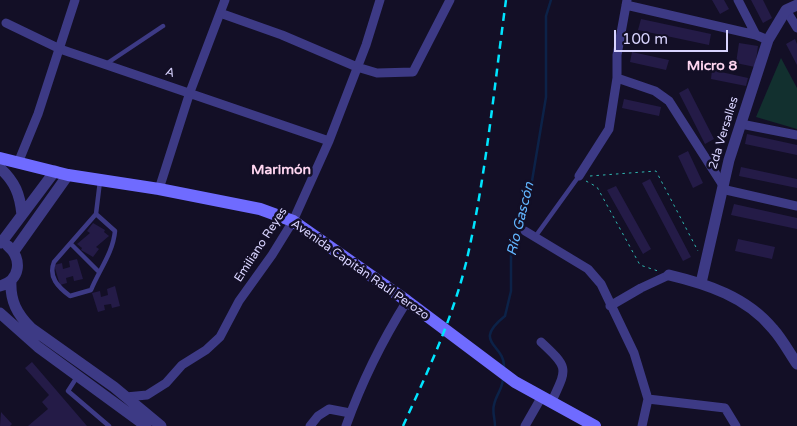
<!DOCTYPE html>
<html>
<head>
<meta charset="utf-8">
<style>
	body { margin:0 }
	#map { position:relative; width:797px; height:426px; overflow:hidden; background:#130f26; font-family:"Varela Round",sans-serif }
	canvas { display:block }
	.scale { position:absolute; left:614px; top:30px; width:114px; height:22px; box-sizing:border-box; border:2px solid #d9d4ff; border-top:0; padding-left:6px; font-size:15px; line-height:18px; white-space:nowrap; color:#d9d4ff; -webkit-text-stroke:4px #130f26; paint-order:stroke }
</style>
</head>
<body>
<div id="map">
<canvas width="797" height="426"></canvas>
<div class="scale">100 m</div>
</div>
<script>
const c = document.querySelector('canvas').getContext('2d');
c.lineJoin = 'round';
function paint(path, color) { c.fillStyle = color; c.fill(path, 'evenodd'); }
function stroke(path, color, width, dash) { c.strokeStyle = color; c.lineWidth = width; c.lineCap = dash ? 'butt' : 'round'; c.setLineDash(dash || []); c.stroke(path); }
function drawText(font, color, halo, rows, align = 'center') {
  c.font = font + ' "Varela Round",sans-serif'; c.lineWidth = 5; c.setLineDash([]); c.textBaseline = 'middle'; c.strokeStyle = halo; c.fillStyle = color; for (const [text, x, y, turn = 0] of rows) {
    c.save(); c.translate(x, y); c.rotate((+turn || 0) * Math.PI / 180); c.textAlign = isNaN(turn) ? turn : align; if (halo) c.strokeText(text, 0, 0); c.fillText(text, 0, 0); c.restore();
  }
}
paint(new Path2D(`
	M781,58L797,88V129L756,117Z`), '#12302f');
stroke(new Path2D(`
	M504,367C505,344 471,343 505,316L511,291V253L530,193L546,97V16L551,0
	M495,426C495,419 492,411 494,405C496,394 503,389 503,378`), '#0c2248', 2.5);
paint(new Path2D(`
	M712,0H724L729,9L720,14Z
	M751,0H763L772,18L763,23Z
	M641,19L711,34L709,45L638,30Z
	M795,39L797,44V65L786,44Z
	M739,43L758,46L755,67L736,63Z
	M632,52L669,60L666,70L630,62Z
	M712,70L748,78L746,86L711,79Z
	M688,88L714,139L705,144L679,93Z
	M624,99L661,107L659,116L622,108Z
	M747,134L797,145V155L745,144Z
	M688,151L703,183L693,188L678,156Z
	M741,167L797,179V188L739,176Z
	M650,179L691,257L683,261L642,183Z
	M616,186L651,249L643,254L607,190Z
	M734,204L797,218V229L731,215Z
	M93,223L105,230L104,232L109,236L96,247L99,249L93,257L81,250L82,248L77,244L90,233L87,231Z
	M738,239L775,247L772,259L735,251Z
	M77,259L83,279L74,281L73,276L66,278L67,283L60,285L54,265L62,263L63,269L70,267L69,261Z
	M115,286L120,306L112,308L111,304L104,305L105,310L98,312L92,293L100,291L101,297L108,295L107,289Z
	M32,362L87,426H28L48,409L42,402L49,395L25,368Z
	M1,412L12,424L10,426H0Z`), '#241b47');
stroke(new Path2D(`
	M590,176L656,171L698,251
	M586,181L597,187L640,265L658,271`), '#2fb8b0', 1, [2.5, 4]);
stroke(new Path2D(`
	M106,64L163,26
	M96,214L115,231C113,253 99,270 91,290L70,296C58,287 48,277 54,262L96,214L100,181
	M535,237L579,176
	M71,244L98,271
	M77,377L68,391L109,426`), '#3d3a85', 4.5);
stroke(new Path2D(`
	M627,0L617,55V78L655,91L669,101L726,190L797,206
	M738,0L756,35
	M626,5L756,35L768,40
	M786,10L797,28
	M220,13L282,35L357,67L377,73L413,72L450,0
	M6,23L60,49L329,141
	M741,124L797,135
	M18,163L38,114L75,0
	M579,176L609,129L617,78
	M159,189L190,92L225,0
	M525,231L588,269L601,284L634,353L648,399L642,426
	M610,306L641,288L669,275
	M541,342C570,369 567,368 551,403
	M126,397L147,395L166,383L182,365L206,350L220,337L239,301L272,255L293,221L329,141L366,45L380,0
	M648,399L725,408L736,426
	M310,426L318,416L329,409L350,413
	M346,426C362,381 382,341 407,301
	M525,426L541,398`), '#3d3a85', 9);
stroke(new Path2D(`
	M0,168C15,182 20,194 22,215
	M1,243L55,171
	M14,251L68,175
	M669,275C707,284 747,297 773,329C782,339 789,352 797,364
	M11,281C10,301 17,314 31,328L114,387L161,426
	M701,283L729,160L768,40L786,10L797,5
	M0,286C20,281 23,259 8,246
	M0,313L38,347L146,426`), '#3d3a85', 11);
stroke(new Path2D(`
	M0,158L68,175L159,189L260,209L293,221L407,301L515,382L595,426`), '#6f6bff', 12);
stroke(new Path2D(`
	M403,426C427,373 452,320 466,263C486,177 494,88 506,0`), '#00e5ff', 2.5, [8, 6]);
drawText('12px', '#d9d4ff', '#130f26', [
	["A",170,73,18],
	["2da Versalles",724,133,-73],
	["Emiliano Reyes",261,245,-57],
	["Avenida Capitán Raúl Perozo",360,270,35]
]);
drawText('bold 14px', '#ffd6f0', '#130f26', [
	["Micro 8",712,66],
	["Marimón",281,170]
]);
drawText('italic 14px', '#62b6ff', '#130f26', [
	["Río Gascón",521,219,-76]
]);
</script>
</body>
</html>
